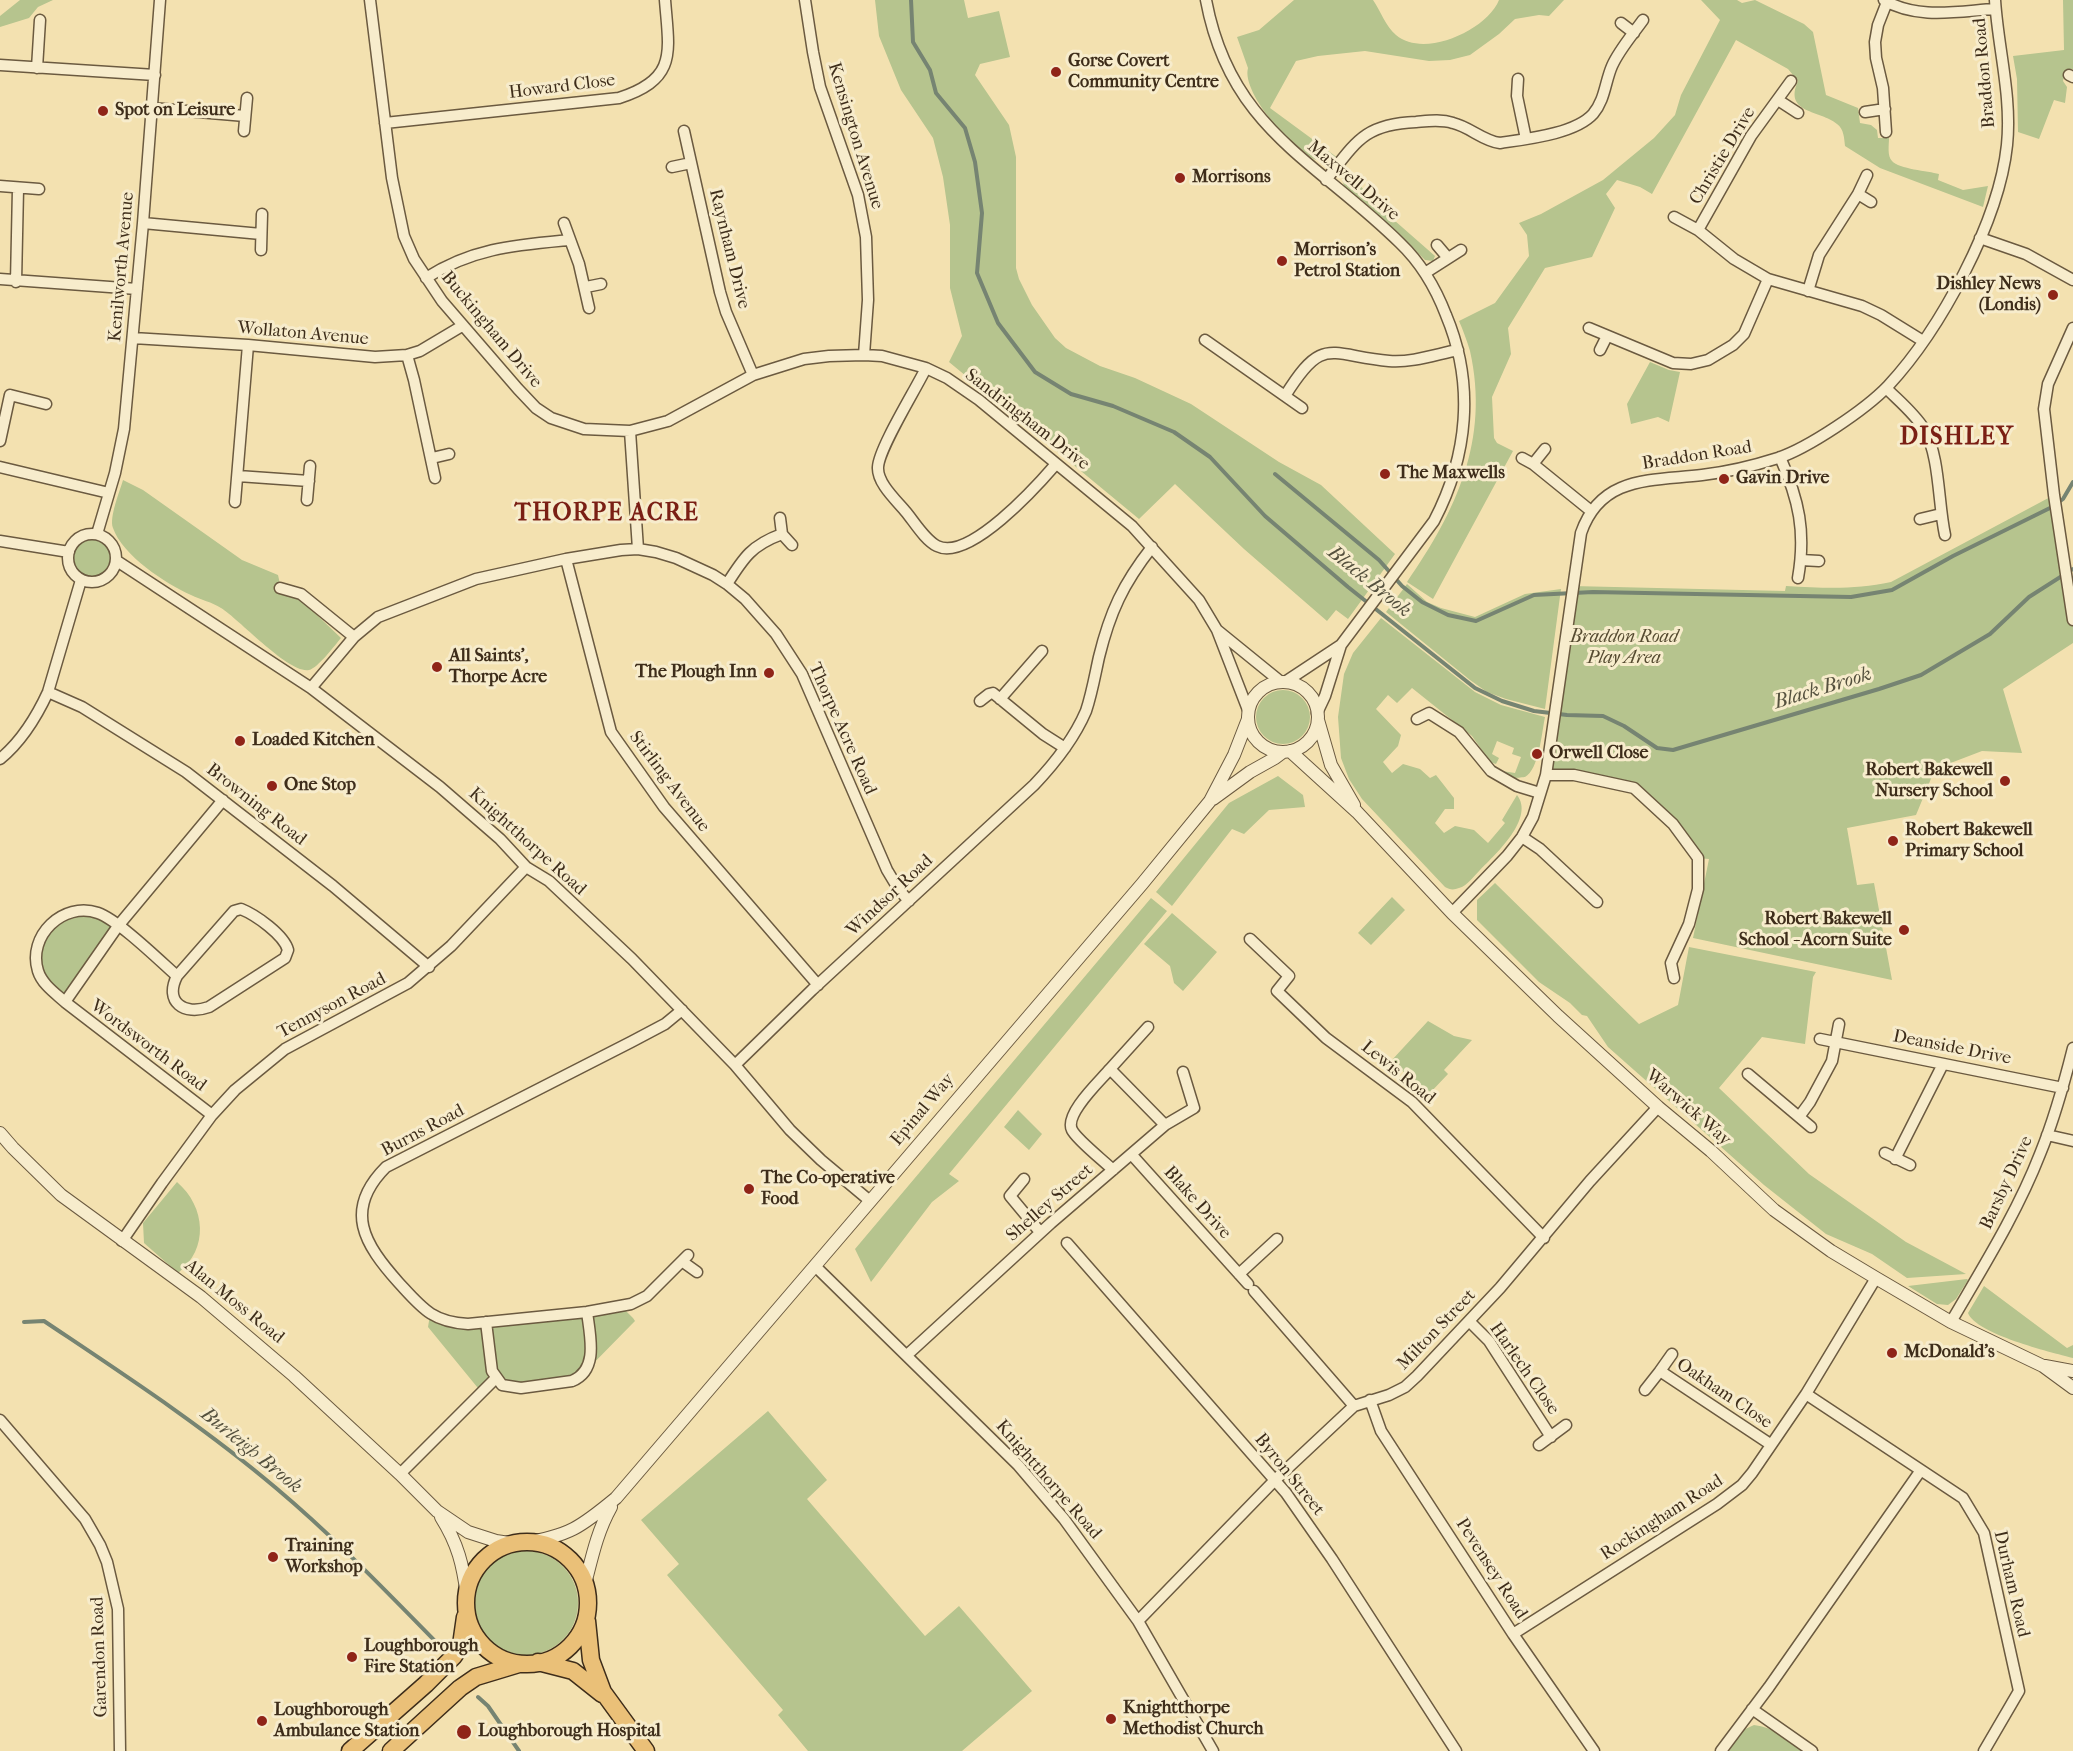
<!DOCTYPE html>
<html>
<head>
<meta charset="utf-8">
<style>
	body { margin:0 }
	canvas { display:block; background:#f3e1b0 }
</style>
</head>
<body>
<canvas width="2073" height="1751"></canvas>
<script>
const c = document.querySelector('canvas').getContext('2d');
c.lineJoin = 'round';
function paint(path, color) { c.fillStyle = color; c.fill(path, 'evenodd'); }
function stroke(path, color, width, dash) { c.strokeStyle = color; c.lineWidth = width; c.lineCap = dash ? 'butt' : 'round'; c.setLineDash(dash || []); c.stroke(path); }
function drawText(font, color, halo, rows, align = 'center') {
  c.font = font + ' "IM FELL French Canon",serif'; c.lineWidth = 6; c.setLineDash([]); c.textBaseline = 'middle'; c.strokeStyle = halo; c.fillStyle = color; for (const [text, x, y, turn = 0] of rows) {
    c.save(); c.translate(x, y); c.rotate((+turn || 0) * Math.PI / 180); c.textAlign = isNaN(turn) ? turn : align; if (halo) c.strokeText(text, 0, 0); c.fillText(text, 0, 0); c.restore();
  }
}
paint(new Path2D(`
	M20,0H53L38,7L29,18L0,27V16Z
	M875,0H964L968,18L999,11L1010,57L980,64L975,75L1009,125L1016,157V268L1019,279L1032,305L1055,338L1066,348L1100,366L1135,378L1191,404L1279,462L1321,485L1395,554L1348,619L1336,610L1327,621L1244,549L1175,484L1139,519L949,362L962,336L950,288V225L943,177L933,138L901,90L879,36Z
	M1294,0H1373C1380,10 1386,27 1396,35C1424,59 1487,30 1499,0H1564L1549,16L1539,15L1515,19L1499,34L1470,55L1450,60L1429,61L1365,51L1318,56L1296,61L1270,108L1338,158C1332,160 1327,163 1320,161C1296,156 1241,93 1248,68L1237,37L1259,30Z
	M1701,0H1737L1742,3L1755,0L1804,24L1813,32L1826,95L1858,108L1860,123L1871,125L1877,130L1878,138H1889C1889,145 1887,156 1892,161C1899,169 1928,171 1939,174L1938,180L1963,190L1988,186L1983,207L1880,168L1845,146C1844,138 1844,129 1837,124C1821,110 1783,114 1798,81L1788,69L1736,40L1652,194L1640,187L1617,180L1606,194L1615,208L1592,257L1545,268L1508,328L1511,354L1492,397L1494,438L1497,443L1513,451L1433,599L1407,582C1456,511 1490,440 1470,351C1467,341 1463,330 1459,321L1495,303L1529,256L1527,235L1519,223L1541,214L1603,180L1654,138L1675,115L1681,95L1720,20Z
	M2063,0H2073V69H2066L2063,81L2067,87L2065,103L2054,100L2039,139L2018,132L2017,79L2013,56L2064,50Z
	M1344,167L1378,206L1435,256L1433,261L1425,260L1383,219L1344,186L1342,179Z
	M1650,362L1669,370L1680,372L1669,422L1658,417L1631,424L1627,404Z
	M123,480L143,490L242,560L278,575L282,593L296,595L341,638C335,645 318,668 309,670C289,674 239,619 221,608C212,602 201,600 191,595C166,584 122,555 113,528C109,517 120,491 123,480Z
	M2054,495L2073,620V643L2003,689L2022,753L1982,751L1935,769L1916,815L1847,828L1857,885L1874,883L1892,980L1693,938L1709,859L1698,858L1634,788L1546,775L1572,586L1785,591L1786,586C1824,588 1854,590 1891,582Z
	M68 558a24 24 0 1 1 48 0a24 24 0 1 1-48 0Z
	M1407,584L1427,602L1441,608L1475,617L1525,594L1561,589L1545,709L1506,699L1487,692L1470,680L1386,612Z
	M1381,618L1475,692L1501,705L1545,717C1542,731 1539,770 1525,777C1524,777 1517,778 1515,778L1513,780L1502,771L1515,773L1521,757L1512,754L1514,748L1497,741L1492,754L1499,758L1496,764L1490,762L1472,736L1412,688L1397,703L1388,695L1376,709L1401,735L1398,746L1383,762L1392,773L1403,764L1420,769L1430,778L1436,775L1454,798V809H1445L1435,823L1444,833L1455,826L1474,830L1488,843L1505,823L1502,820L1517,795C1535,818 1496,854 1480,870C1474,876 1467,886 1459,888C1454,890 1450,890 1445,887L1362,799L1349,779L1341,758L1338,717L1344,674L1353,653Z
	M1256 717a27 27 0 1 1 54 0a27 27 0 1 1-54 0Z
	M1278,776L1303,795L1305,807L1269,810L1244,834L1232,829L1172,906L1156,892L1229,803Z
	M1495,883L1639,1024L1678,1005L1689,947L1816,972L1813,977L1805,1044L1762,1037L1719,1088L1809,1174L1906,1242L1966,1274L1907,1278L1872,1254L1826,1234L1764,1185L1608,1047L1587,1016L1582,1015L1570,1003L1539,982L1477,920V900Z
	M1392,897L1405,910L1371,945L1358,933Z
	M1151,898L1167,911L949,1174L959,1181L932,1202L871,1282L855,1249Z
	M84,910L118,926L65,1002L38,971C44,926 39,925 84,910Z
	M1172,913L1217,952L1183,991L1174,983L1170,966L1144,944Z
	M1428,1021L1454,1036L1472,1040L1444,1070L1448,1074L1429,1094L1391,1061Z
	M1018,1110L1042,1134L1029,1150L1004,1127Z
	M177,1182C206,1207 209,1249 178,1273L144,1243L143,1223Z
	M1967,1279L1968,1280L1956,1299L1948,1305L1937,1304L1908,1286Z
	M1984,1286L2067,1348L2073,1345V1358C2050,1352 1976,1334 1968,1313Z
	M622,1307L633,1318L635,1321L579,1378L521,1388L496,1379L482,1393L428,1327L430,1315L450,1323Z
	M768,1411L827,1480L807,1499L925,1636L959,1606L1032,1691L962,1751H808L778,1715L783,1710L667,1575L679,1564L641,1520Z
	M474 1603a52 52 0 1 1 104 0a52 52 0 1 1-104 0Z
	M1754,1725C1773,1727 1788,1740 1804,1751H1729L1741,1731Z`), '#b6c48e');
stroke(new Path2D(`
	M911,0L913,42L930,70L936,93L965,128L975,162L982,213L977,273L998,323L1035,372L1071,394L1113,406L1174,432L1210,457L1265,516L1348,587L1475,688L1502,701L1534,711L1567,715L1603,716L1624,726L1657,748L1673,750L1879,689L1921,675L1990,634L2029,597L2073,569
	M1275,474L1379,560L1402,586L1422,602L1448,615L1476,621L1534,595L1593,592L1851,597L1892,590L1953,556L2052,507L2063,499L2073,482
	M24,1322L44,1321C123,1374 203,1426 276,1488C333,1536 384,1589 436,1642
	M478,1697L488,1706L519,1751`), '#768472', 4);
const minor = new Path2D(`
	M370,0L392,178L404,236L414,259L442,301L518,389L536,408L551,418L584,429L630,431L668,421L753,375L804,359L829,356L864,355L882,356L926,368L947,378L979,400L1132,526L1199,600L1217,630L1248,710
	M805,0L813,52L820,87L858,195L866,237L868,300L864,355
	M1206,0C1230,129 1316,160 1400,243C1421,263 1436,289 1446,315C1475,384 1468,456 1434,521L1341,645L1285,682
	M1884,0C1917,20 1959,11 1995,9
	M1621,23L1634,33
	M0,65L155,75
	M37,68L40,20
	M2069,75L2073,77
	M1518,79L1517,96L1526,139
	M1778,100L1798,113
	M152,108L245,116
	M1865,112L1885,109
	M385,123L619,98C678,79 669,52 665,0
	M244,131L247,98
	M684,131L720,292L726,312L753,375
	M1886,132L1883,88L1876,58L1875,42L1878,25L1887,2
	M672,167L691,163
	M1326,180C1356,142 1364,124 1416,122C1428,121 1441,119 1453,123C1470,127 1483,141 1500,143C1526,139 1575,134 1593,114C1605,100 1605,82 1612,66C1619,50 1633,34 1643,20
	M0,186L39,189
	M1858,194L1871,202
	M1674,217L1698,230L1734,259L1768,279L1862,306L1881,315L1923,341
	M143,223L261,234
	M564,223L579,264L589,308
	M1698,230L1751,136L1791,81
	M1980,238L2026,254L2073,280
	M1437,245L1448,258
	M261,250L262,214
	M1425,273L1461,250
	M426,278C472,248 516,245 569,240
	M0,279L137,289
	M16,282L18,189
	M586,287L601,284
	M1808,291L1819,255L1858,194L1867,175
	M1589,328L1673,363L1691,364L1708,360L1733,345L1744,334L1768,279
	M2073,328L2048,384L2044,409L2054,495L2073,620
	M133,338L248,345L375,357L407,355L420,351L462,326
	M1205,340L1302,408
	M1600,350L1607,336
	M407,355L414,380L435,478
	M926,368C916,389 879,448 878,467C877,483 896,500 906,512C915,523 925,540 937,546C969,562 1037,486 1056,464
	M1886,388C1899,401 1915,414 1924,429C1940,456 1938,503 1945,535
	M1285,396C1323,335 1328,355 1389,361C1412,363 1437,354 1458,350
	M630,431L638,549
	M0,441L10,395L46,404
	M1780,457C1799,500 1806,532 1798,578
	M432,458L449,454
	M1522,458L1533,464L1591,511
	M1533,464L1545,449
	M0,467L109,493
	M238,476L309,481
	M307,500L310,466
	M235,502L248,345
	M780,518L782,534L792,545
	M1920,519L1941,514
	M68 558a24 24 0 1 1 48 0a24 24 0 1 1-48 0Z
	M97,534L115,473L124,429L143,223L160,0
	M0,541L69,552
	M566,559L611,732L664,807L818,985
	M1801,560L1819,561
	M117,561L311,688L440,787L500,839L526,867L549,881L632,959L735,1065L790,1130L821,1160L870,1201
	M727,584C744,557 752,545 782,534
	M280,588L301,594L354,637
	M1217,630L1281,682
	M311,688L354,637L378,617L476,579L566,559L621,550L638,549L656,552L676,558L713,575L727,584L745,599L776,634L802,674L887,870L899,890L909,901
	M48,692L82,707L186,772L333,886L429,967
	M1000,699L1042,651
	M980,701L989,694L993,693L1043,734L1065,748
	M1317,713L1325,696L1341,645
	M1417,719L1429,713L1459,732L1491,771L1517,786L1540,793
	M0,759C22,741 36,718 48,692L81,580
	M1546,775H1574L1634,788L1673,824L1698,858V889L1689,924L1671,963L1674,978
	M1522,837L1540,849L1597,902
	M241,909C256,915 284,935 288,950L285,958L209,1007C184,1016 164,1002 177,976L234,911Z
	M1452,913L1507,856L1522,837L1533,817L1546,775L1581,533C1601,475 1652,481 1702,475C1728,472 1753,466 1778,458C1808,448 1865,410 1888,386C1940,330 1999,222 2007,145C2012,96 1998,48 1995,0
	M1250,939L1289,976L1277,991L1326,1038L1412,1102L1544,1238
	M65,1002C55,993 42,984 38,971C27,936 63,901 98,913C118,920 159,960 177,976
	M682,1010L665,1024L631,1042L386,1167C343,1210 364,1244 399,1283C422,1308 432,1322 468,1324L587,1312L631,1304L647,1296L688,1255
	M1820,1039L2063,1088
	M735,1065L812,990L1034,785C1055,763 1074,739 1086,711C1092,693 1095,675 1099,657C1110,612 1123,584 1152,547
	M1110,1069L1148,1027
	M1748,1074L1811,1127
	M212,1115L65,1002L118,926L223,800
	M1799,1117L1810,1102L1832,1061L1839,1024
	M2047,1135L2073,1141
	M1885,1153L1910,1165
	M1132,1155L1248,1284
	M1895,1159L1943,1064
	M1113,1170C1104,1161 1077,1140 1072,1130C1064,1114 1100,1081 1110,1069L1165,1125
	M1024,1179L1010,1196L1040,1232
	M122,1241L162,1183L212,1115L235,1090L285,1049L408,983L451,946L526,867
	M1067,1243L1286,1493L1332,1559L1456,1751
	M683,1262L697,1272
	M815,1266L1018,1465L1064,1519L1138,1621L1213,1751
	M1239,1274L1277,1239
	M1254,1291L1354,1406
	M1469,1321L1489,1341L1551,1437
	M486,1322L492,1371L502,1385L521,1388L572,1381C599,1370 590,1336 587,1312
	M1951,1322C1983,1267 2017,1213 2040,1154C2054,1120 2064,1084 2073,1048
	M1672,1354L1660,1371L1770,1444
	M907,1355L1051,1223L1165,1125L1194,1108L1183,1072
	M1645,1390L1660,1371
	M1806,1394L1963,1498L1984,1533L2019,1691L1984,1751
	M1370,1400L1381,1431L1513,1634L1594,1751
	M0,1420L85,1519L100,1545L107,1562L118,1609L120,1751
	M1539,1445L1566,1425
	M400,1474L496,1378
	M1138,1621L1275,1480L1354,1406L1389,1395L1405,1387L1417,1376L1500,1288L1590,1181L1658,1107
	M1513,1634L1717,1504L1742,1485L1752,1473L1806,1394L1876,1278
	M1752,1709L1812,1751
	M1721,1751L1769,1687L1921,1470`);
const tertiary = new Path2D(`
	M1248 717a35 35 0 1 1 70 0a35 35 0 1 1-70 0Z
	M1318,720L1331,765L1354,805
	M1290,751L1357,812L1452,913L1558,1016L1658,1107L1711,1151L1774,1210L1831,1251L1876,1278L1951,1322L2043,1366L2073,1388
	M1213,799L1250,772L1275,758L1283,752
	M0,1133L13,1148L61,1195L201,1297L294,1376L400,1474L437,1511L468,1532L496,1541L516,1544
	M2045,1366L2073,1371
	M441,1517C458,1544 463,1565 467,1596
	M523,1543C569,1536 581,1527 616,1498L1142,884L1210,801L1234,755L1248,719
	M585,1584C592,1557 597,1532 611,1507`);
const primary = new Path2D(`
	M466 1603a61 61 0 1 1 122 0a61 61 0 1 1-122 0Z
	M587,1621L591,1660L603,1692L646,1751
	M538,1662L573,1671L602,1694
	M350,1751L426,1684L454,1656L461,1645L465,1617
	M391,1751L460,1688L476,1677L519,1664`);
stroke(minor, '#6b5a40', 13);
stroke(tertiary, '#6b5a40', 14);
stroke(primary, '#3e2d1a', 19);
stroke(minor, '#f7eccc', 10);
stroke(tertiary, '#f7eccc', 12);
stroke(primary, '#eac078', 16);
for (const [x, y, r, color] of [
	[1056,72,6,"#8f2418"],
	[103,111,6,"#8f2418"],
	[1180,178,6,"#8f2418"],
	[1282,261,6,"#8f2418"],
	[2053,295,6,"#8f2418"],
	[1385,474,6,"#8f2418"],
	[1724,479,6,"#8f2418"],
	[437,667,6,"#8f2418"],
	[769,673,6,"#8f2418"],
	[240,741,6,"#8f2418"],
	[1537,754,6,"#8f2418"],
	[2005,781,6,"#8f2418"],
	[272,786,6,"#8f2418"],
	[1893,841,6,"#8f2418"],
	[1904,930,6,"#8f2418"],
	[749,1189,6,"#8f2418"],
	[1892,1353,6,"#8f2418"],
	[273,1557,6,"#8f2418"],
	[352,1657,6,"#8f2418"],
	[1111,1719,6,"#8f2418"],
	[262,1721,6,"#8f2418"],
	[464,1732,8,"#8f2418"]
]) { const dot = new Path2D(); dot.arc(x, y, r, 0, 2 * Math.PI); c.fillStyle = color; c.fill(dot); stroke(dot, '#f7eccc', 2); }
drawText('bold 18px', '#3e2d1a', '#f7eccc', [
	["Gorse Covert",1068,62],
	["Community Centre",1068,83],
	["Spot on Leisure",115,111],
	["Morrisons",1192,178],
	["Morrison's",1294,251],
	["Petrol Station",1294,272],
	["Dishley News",2041,285,"right"],
	["(Londis)",2041,306,"right"],
	["The Maxwells",1397,474],
	["Gavin Drive",1736,479],
	["All Saints',",449,657],
	["Thorpe Acre",449,678],
	["The Plough Inn",757,673,"right"],
	["Loaded Kitchen",252,741],
	["Orwell Close",1549,754],
	["Robert Bakewell",1993,771,"right"],
	["Nursery School",1993,792,"right"],
	["One Stop",284,786],
	["Robert Bakewell",1905,831],
	["Primary School",1905,852],
	["Robert Bakewell",1892,920,"right"],
	["School - Acorn Suite",1892,941,"right"],
	["The Co-operative",761,1179],
	["Food",761,1200],
	["McDonald's",1904,1353],
	["Training",285,1547],
	["Workshop",285,1568],
	["Loughborough",364,1647],
	["Fire Station",364,1668],
	["Knightthorpe",1123,1709],
	["Methodist Church",1123,1730],
	["Loughborough",274,1711],
	["Ambulance Station",274,1732],
	["Loughborough Hospital",478,1732]
], 'left');
drawText('18px', '#3e2d1a', '#f7eccc', [
	["Braddon Road",1985,73,-95],
	["Howard Close",562,87,-7],
	["Kensington Avenue",855,136,73],
	["Christie Drive",1723,156,-59],
	["Maxwell Drive",1353,181,40],
	["Raynham Drive",729,249,76],
	["Kenilworth Avenue",122,267,-85],
	["Buckingham Drive",491,330,50],
	["Wollaton Avenue",303,334,5],
	["Sandringham Drive",1027,420,38],
	["Braddon Road",1697,456,-9],
	["Thorpe Acre Road",842,729,66],
	["Stirling Avenue",669,782,53],
	["Browning Road",256,805,38],
	["Knightthorpe Road",527,842,42],
	["Windsor Road",890,896,-43],
	["Tennyson Road",332,1006,-28],
	["Wordsworth Road",148,1046,37],
	["Deanside Drive",1952,1048,11],
	["Lewis Road",1398,1073,39],
	["Warwick Way",1688,1108,41],
	["Epinal Way",923,1110,-50],
	["Burns Road",423,1131,-28],
	["Barsby Drive",2007,1183,-65],
	["Shelley Street",1050,1203,-41],
	["Blake Drive",1197,1203,48],
	["Alan Moss Road",234,1302,39],
	["Milton Street",1437,1330,-46],
	["Harlech Close",1524,1369,55],
	["Oakham Close",1724,1394,34],
	["Byron Street",1289,1475,51],
	["Knightthorpe Road",1048,1480,49],
	["Rockingham Road",1662,1518,-33],
	["Pevensey Road",1491,1569,57],
	["Durham Road",2011,1584,77],
	["Garendon Road",100,1657,-92]
]);
drawText('italic 18px', '#564b31', '#f7eccc', [
	["Braddon Road",1624,638],
	["Play Area",1624,659]
]);
drawText('italic 20px', '#55513e', '#f7eccc', [
	["Black Brook",1369,582,39],
	["Black Brook",1823,689,-17],
	["Burleigh Brook",251,1451,39]
]);
c.letterSpacing = '1.5px';
drawText('bold 24px', '#7a1f14', '#f7eccc', [
	["DISHLEY",1957,438],
	["THORPE ACRE",607,514]
]);
c.letterSpacing = '0px';
</script>
</body>
</html>
